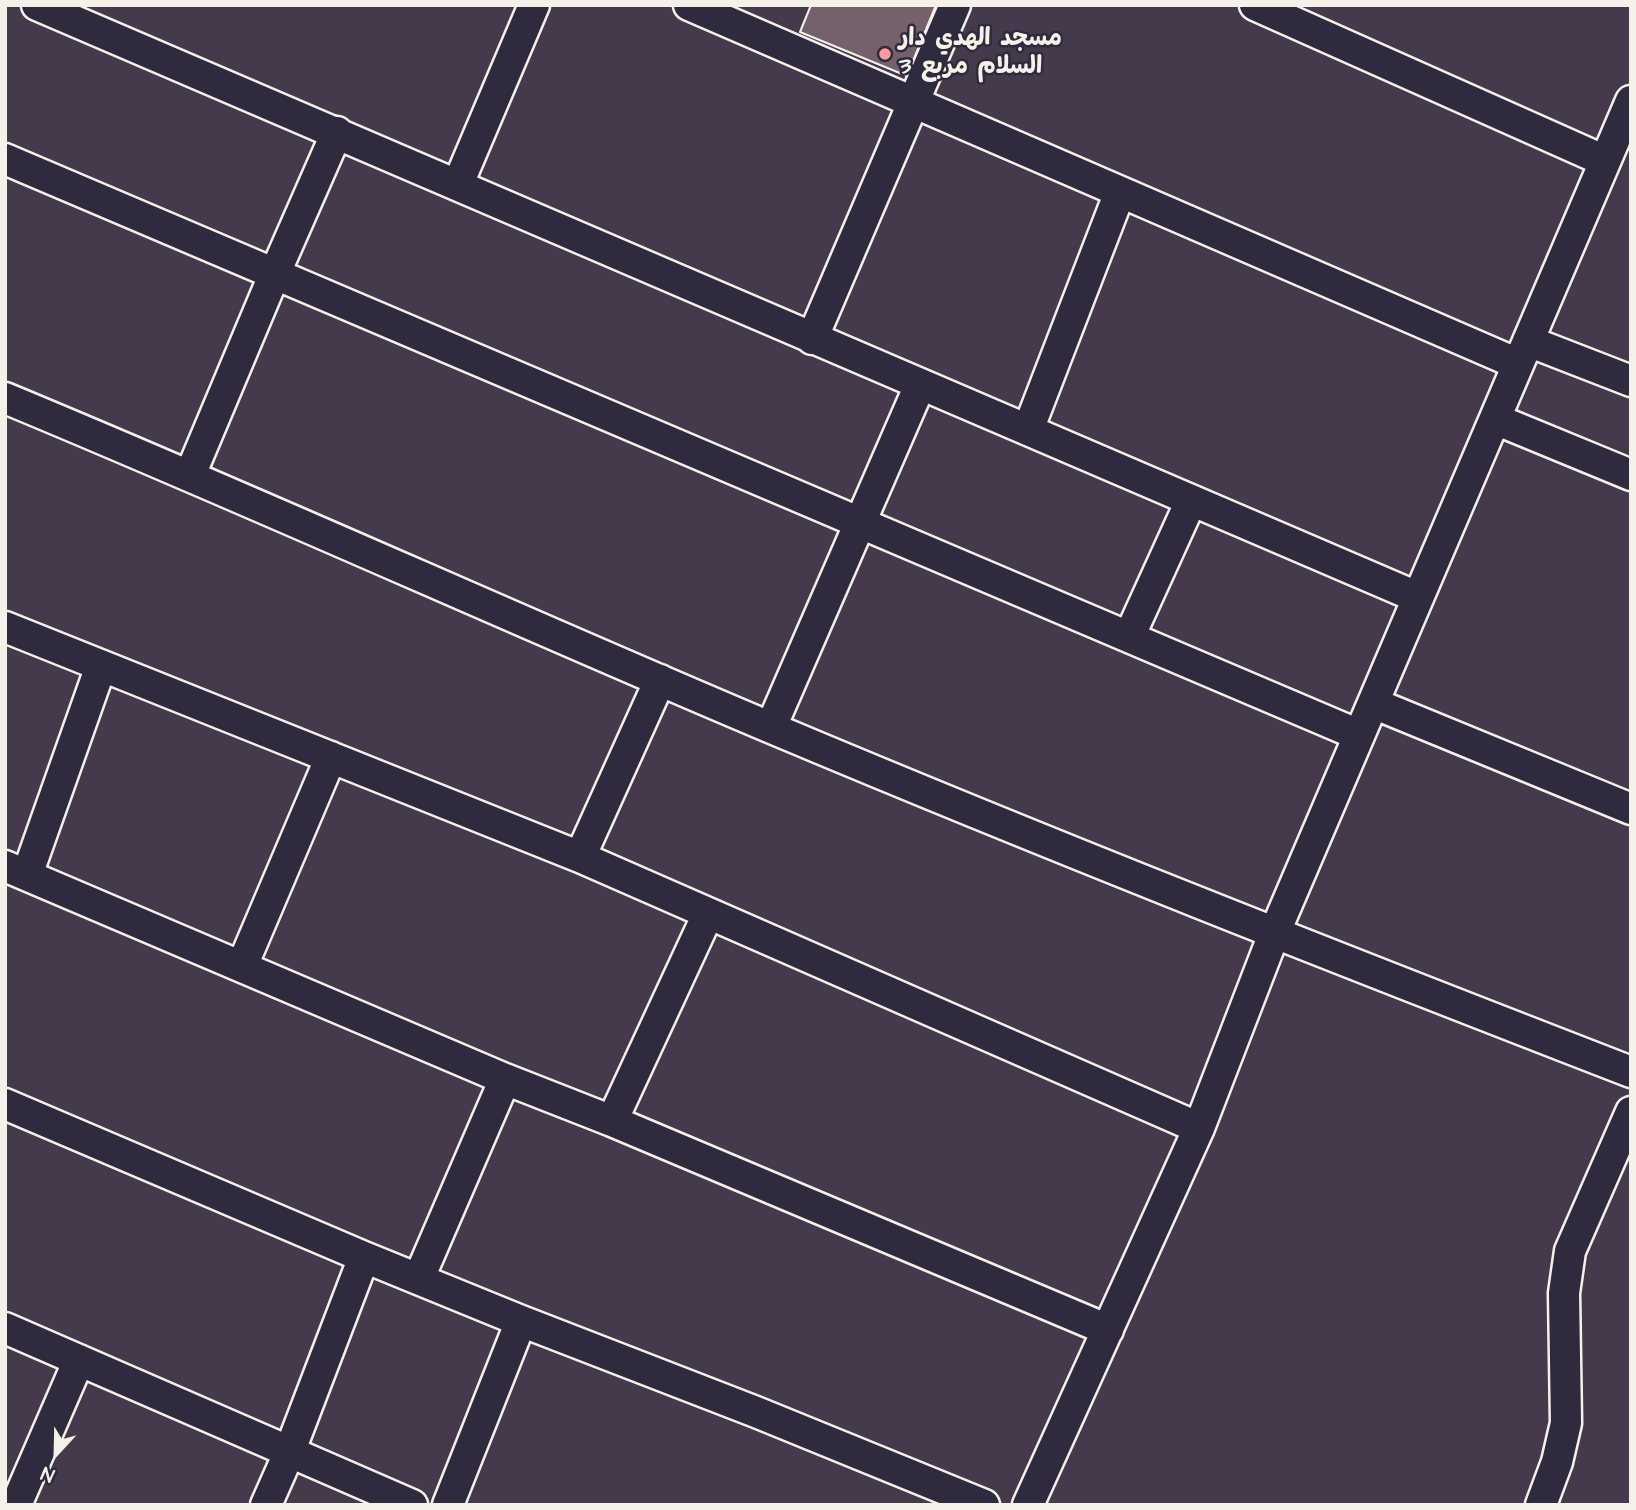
<!DOCTYPE html>
<html>
<head>
<meta charset="utf-8">
<style>
	body { margin:0 }
	#map { position:relative; width:1636px; height:1510px; overflow:hidden; background:#443a4b; font-family:"Architects Daughter",sans-serif }
	canvas { display:block }
	.frame { position:absolute; inset:0; border:7px solid #f4f1e8; pointer-events:none }
	.north { position:absolute; left:21px; top:1419px; width:70px; height:70px; -webkit-text-stroke:5px #2f2a3d; paint-order:stroke; rotate:202deg; font-size:19px; font-weight:700; line-height:28px; text-align:center; color:#f4f1e8 }
	.north::after { content:''; display:block; margin:auto; width:24px; height:32px; background:#f4f1e8; clip-path:polygon(50% 0,100% 100%,50% 72%,0 100%) }
</style>
</head>
<body>
<div id="map">
<canvas width="1636" height="1510"></canvas>
<div class="frame"></div>
<div class="north">N</div>
</div>
<script>
const c = document.querySelector('canvas').getContext('2d');
c.lineJoin = 'round';
function paint(path, color) { c.fillStyle = color; c.fill(path, 'evenodd'); }
function stroke(path, color, width, dash) { c.strokeStyle = color; c.lineWidth = width; c.lineCap = dash ? 'butt' : 'round'; c.setLineDash(dash || []); c.stroke(path); }
function drawText(font, color, halo, rows, align = 'center') {
  c.font = font + ' "Architects Daughter","Playpen Sans Arabic",sans-serif'; c.lineWidth = 5; c.setLineDash([]); c.textBaseline = 'middle'; c.strokeStyle = halo; c.fillStyle = color; for (const [text, x, y, turn = 0] of rows) {
    c.save(); c.translate(x, y); c.rotate((+turn || 0) * Math.PI / 180); c.textAlign = isNaN(turn) ? turn : align; if (halo) c.strokeText(text, 0, 0); c.fillText(text, 0, 0); c.restore();
  }
}
const building = new Path2D(`
	M811,5H936L907,76L800,32Z`);
paint(building, '#75616c');
stroke(building, '#f4f1e8', 2);
const street = new Path2D(`
	M37,5L1417,597
	M689,5L1518,364
	M1255,5L1605,161
	M5,159L1359,735
	M458,184L534,5
	M812,339L955,5
	M1528,341L1631,381
	M5,398C261,504 513,619 769,727C1054,847 1342,960 1631,1072
	M1495,419L1631,475
	M1028,430L1120,192
	M190,475L275,273L337,132
	M5,627L580,857L1199,1128
	M1129,637L1191,501
	M1373,703L1631,809
	M771,727L920,385
	M580,857L660,680
	M5,866L505,1079L612,1121L1108,1330
	M27,875L101,666
	M242,966L331,757
	M5,1104L364,1257L521,1321L756,1412L984,1505
	M612,1121L708,914
	M419,1278L505,1079
	M5,1328L412,1505
	M16,1505L79,1360
	M266,1505L289,1453L364,1257
	M448,1505L521,1321
	M1028,1505L1199,1128L1274,934L1631,101
	M1541,1505L1557,1462L1566,1423L1564,1293L1570,1251L1631,1112`);
stroke(street, '#f4f1e8', 35);
stroke(street, '#2f2a3d', 30);
for (const [x, y, r, color] of [
	[885,54,7,"#ff9aa2"]
]) { const dot = new Path2D(); dot.arc(x, y, r, 0, 2 * Math.PI); c.fillStyle = color; c.fill(dot); stroke(dot, '#2f2a3d', 2.5); }
drawText('bold 24px', '#f4f1e8', '#2f2a3d', [
	["مسجد الهدي دار",899,40],
	["السلام مربع 3",899,68]
], 'left');
</script>
</body>
</html>
